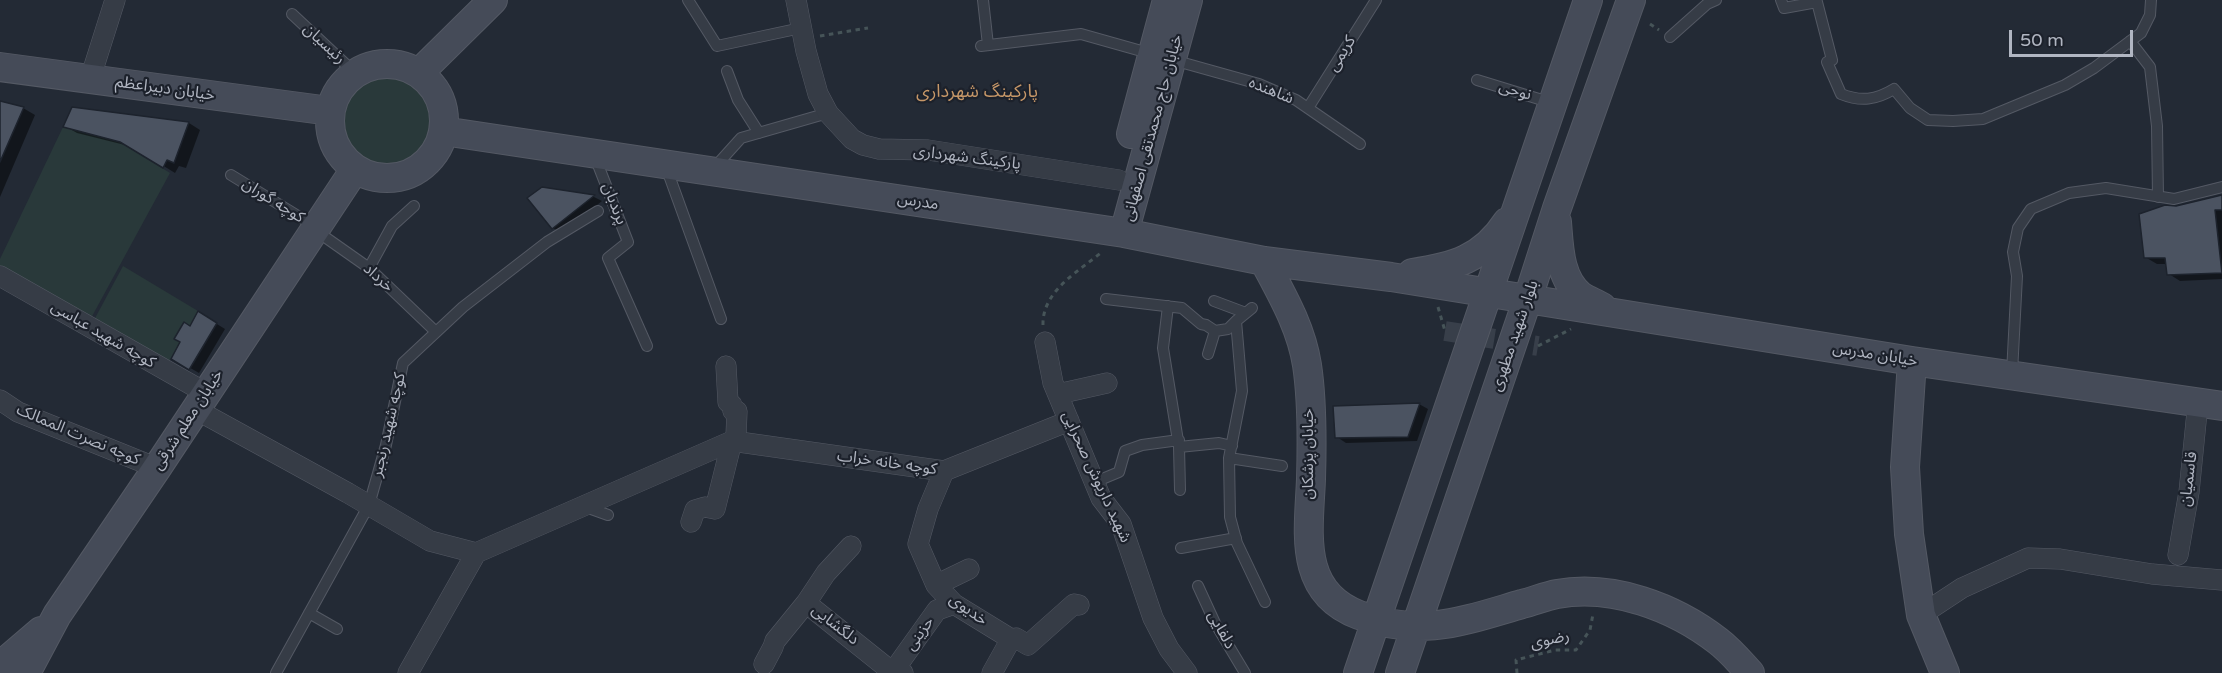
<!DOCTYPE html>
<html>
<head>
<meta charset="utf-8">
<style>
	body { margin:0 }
	#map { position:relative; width:2222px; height:673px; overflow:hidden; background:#232a35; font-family:"Varela Round",sans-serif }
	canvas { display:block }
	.scale { position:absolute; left:2009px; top:30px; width:124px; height:27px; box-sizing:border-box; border:3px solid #b1b6c2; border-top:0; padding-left:8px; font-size:18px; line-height:21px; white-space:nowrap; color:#b1b6c2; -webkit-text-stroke:4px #1c212b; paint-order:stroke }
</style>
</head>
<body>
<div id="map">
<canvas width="2222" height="673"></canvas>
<div class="scale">50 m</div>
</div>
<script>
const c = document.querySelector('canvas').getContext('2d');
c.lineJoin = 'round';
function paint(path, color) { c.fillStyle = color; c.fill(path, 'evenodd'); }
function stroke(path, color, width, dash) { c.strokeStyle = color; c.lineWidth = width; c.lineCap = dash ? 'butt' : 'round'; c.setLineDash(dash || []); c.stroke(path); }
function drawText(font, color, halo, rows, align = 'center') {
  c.font = font + ' "Varela Round","Noto Sans Arabic",sans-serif'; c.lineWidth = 4.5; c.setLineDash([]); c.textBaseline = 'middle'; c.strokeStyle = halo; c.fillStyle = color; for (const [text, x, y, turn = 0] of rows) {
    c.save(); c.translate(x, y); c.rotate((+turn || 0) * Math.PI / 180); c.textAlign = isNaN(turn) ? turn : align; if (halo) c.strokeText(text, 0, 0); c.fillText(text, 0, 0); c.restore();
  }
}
paint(new Path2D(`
	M337 121a50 50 0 1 1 100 0a50 50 0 1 1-100 0Z
	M63,127L120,142L170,173L90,320L0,269V259Z
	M123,266L198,311L190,326L185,323L180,342L167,365L93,322Z`), '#29393a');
paint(new Path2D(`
	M0,103L23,108L35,115L0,197Z
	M73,109L189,123L200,130L186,168L179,166L175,173L133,147L77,133L65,126Z
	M543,189L594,197L602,201L562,233L553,228Z
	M2222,196V279L2180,281L2169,274L2167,264H2157L2145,257L2176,208Z
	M199,313L225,329L199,373L173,358Z
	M1419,404L1428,409L1417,441L1346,443L1337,437Z`), '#0007');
const building = new Path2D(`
	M0,101L24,107L0,162Z
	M72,107L189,122L174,163L167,160L163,168L120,142L63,127Z
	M542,187L595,195L552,229L527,198Z
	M2222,195V210H2215L2222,273L2167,275L2165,258H2144L2139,214L2165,205L2176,206Z
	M198,311L217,323L189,370L171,359L180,342L174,339L184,322L190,326Z
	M1420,403L1408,437L1335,438L1333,406Z`);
paint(building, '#4b5361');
stroke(building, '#1d232d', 1.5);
stroke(new Path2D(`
	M1445,331L1538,346`), '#383f4a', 20, [20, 10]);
const lane = new Path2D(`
	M688,0L717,46L801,28
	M983,0L988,45
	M1781,0L1784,8L1817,2L1832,60L1827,62L1841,94C1861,102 1876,100 1894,89L1910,108L1928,120L1953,121L1983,119L2065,85L2094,68L2141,33L2150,15L2151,0
	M292,14L355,73
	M1670,37L1707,4L1716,0
	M2130,41L2150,67L2157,126L2158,197
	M981,46L1081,34L1152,54
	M1173,60L1259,84L1296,100L1360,144
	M727,71L738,100L759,133
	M1477,80L1552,103
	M1308,108L1376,0
	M595,157L628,242L608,258L647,346
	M666,167L721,319
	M714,168L741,138L828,113
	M231,175L316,227
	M315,230L369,268L436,332
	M369,268L392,226L414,206
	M1106,299L1182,308L1201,324L1206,325L1215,331
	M1214,301L1246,313
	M1168,306L1163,348L1179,447L1180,490
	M1252,308L1236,321L1242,391L1229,458L1230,517L1237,543L1265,602
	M1208,354L1215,331L1228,329L1236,321
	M2012,373L2017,276L2013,252L2018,228L2031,209L2069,193L2106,188L2174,199L2222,187
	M1179,447L1219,443L1232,446
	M1229,458L1282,466
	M1095,482L1119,472L1125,451L1142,445L1179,440
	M583,506L608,515
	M1181,548L1236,538
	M1198,586L1215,623L1245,673
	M309,613L337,629
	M276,673L369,505L386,445L403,363L463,307L547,242L598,211`);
const street = new Path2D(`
	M796,0L806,51L818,94L828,113L852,139L863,145L879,149L928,150L1119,180
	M90,79L115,0
	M0,276L206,393
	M1045,342L1053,383L1101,498L1121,524L1153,618L1169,649L1187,673
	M1058,394L1107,383
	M0,400L18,412L157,468
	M195,409L348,493L430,541L476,553L732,441
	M732,441L944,471L1069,421
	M944,471L928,509L918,544L936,585L954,604L1011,639L992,673
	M691,522L695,510L705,507L715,509L732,441L736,436L737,411H733L732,405L728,402L726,366
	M2178,555L2189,492L2198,402
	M936,585L969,569
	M806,603L826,573L851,546
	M1921,615L1962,588L2028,558L2060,559L2152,574L2222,580
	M1011,639L1016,638L1028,645L1074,604L1079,605
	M764,664L773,647L775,641L806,603L886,667L895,668L903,673
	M408,673L476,553
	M892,673L937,610L954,604`);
const secondary = new Path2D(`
	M330 121a57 57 0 1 1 114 0a57 57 0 1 1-114 0Z
	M0,67L330,111
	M419,73L493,0
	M443,131L1124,233L1264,261L1391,277L1912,361L2222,406
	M1131,134L1167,0
	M1557,222C1559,246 1559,279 1581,296C1587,300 1595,303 1602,307
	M1124,233L1188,0
	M1264,261C1282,295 1301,327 1307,365C1312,398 1312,445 1311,479C1309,531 1297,592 1359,615C1421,638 1463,621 1522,604C1534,601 1546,596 1557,594C1613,584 1674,607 1718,641C1730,650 1740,662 1750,673
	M1412,273C1453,267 1483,259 1507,222
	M1912,361L1905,467L1909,534L1921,615L1945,673
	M0,666L41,631
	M26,673L57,615L157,468L355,169
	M1358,673L1588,0
	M1400,673L1528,298L1557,208L1631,0`);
stroke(lane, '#545964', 12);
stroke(street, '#545964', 21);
stroke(secondary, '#545964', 30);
stroke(new Path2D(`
	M1650,24L1659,30
	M820,36L868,28
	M1438,307L1445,331
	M1043,325C1042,291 1079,271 1102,252
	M1538,346L1571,329
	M1517,673L1516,660L1555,650H1576L1590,630L1593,614`), '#465458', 3, [4.5, 4.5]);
stroke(lane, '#363c46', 10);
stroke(street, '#363c46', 20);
stroke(secondary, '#454b58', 28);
drawText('16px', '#b1b6c2', '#1c212b', [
	["رئیسیان",324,44,43],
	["کریمی",1342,54,-58],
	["خیابان دبیراعظم",165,89,8],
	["شاهنده",1271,91,22],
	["نوحی",1515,91,17],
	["خیابان حاج محمدتقی اصفهانی",1153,128,-75],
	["پارکینگ شهرداری",967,158,7],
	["کوچه گوران",273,201,32],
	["مدرس",918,202,9],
	["پرندبان",614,204,69],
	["خرداد",378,278,42],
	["کوچه شهید عباسی",103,335,30],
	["بلوار شهید مطهری",1515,336,-71],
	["خیابان مدرس",1875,355,9],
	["خیابان معلم شرقی",188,420,-57],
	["کوچه شهید رنجبر",389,425,-77],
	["کوچه نصرت الممالک",78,435,23],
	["خیابان پزشکان",1309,454,-90],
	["کوچه خانه خراب",887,463,8],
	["شهید داریوش صحرایی",1096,477,65],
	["قاسمیان",2189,479,-83],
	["خدیوی",968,610,35],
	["دلگشایی",835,625,38],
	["دلفایی",1221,630,61],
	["حزینی",920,634,-54],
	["رضوی",1550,640,-12]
]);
drawText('18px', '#c69768', '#1c212b', [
	["پارکینگ شهرداری",977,92]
]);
</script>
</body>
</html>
